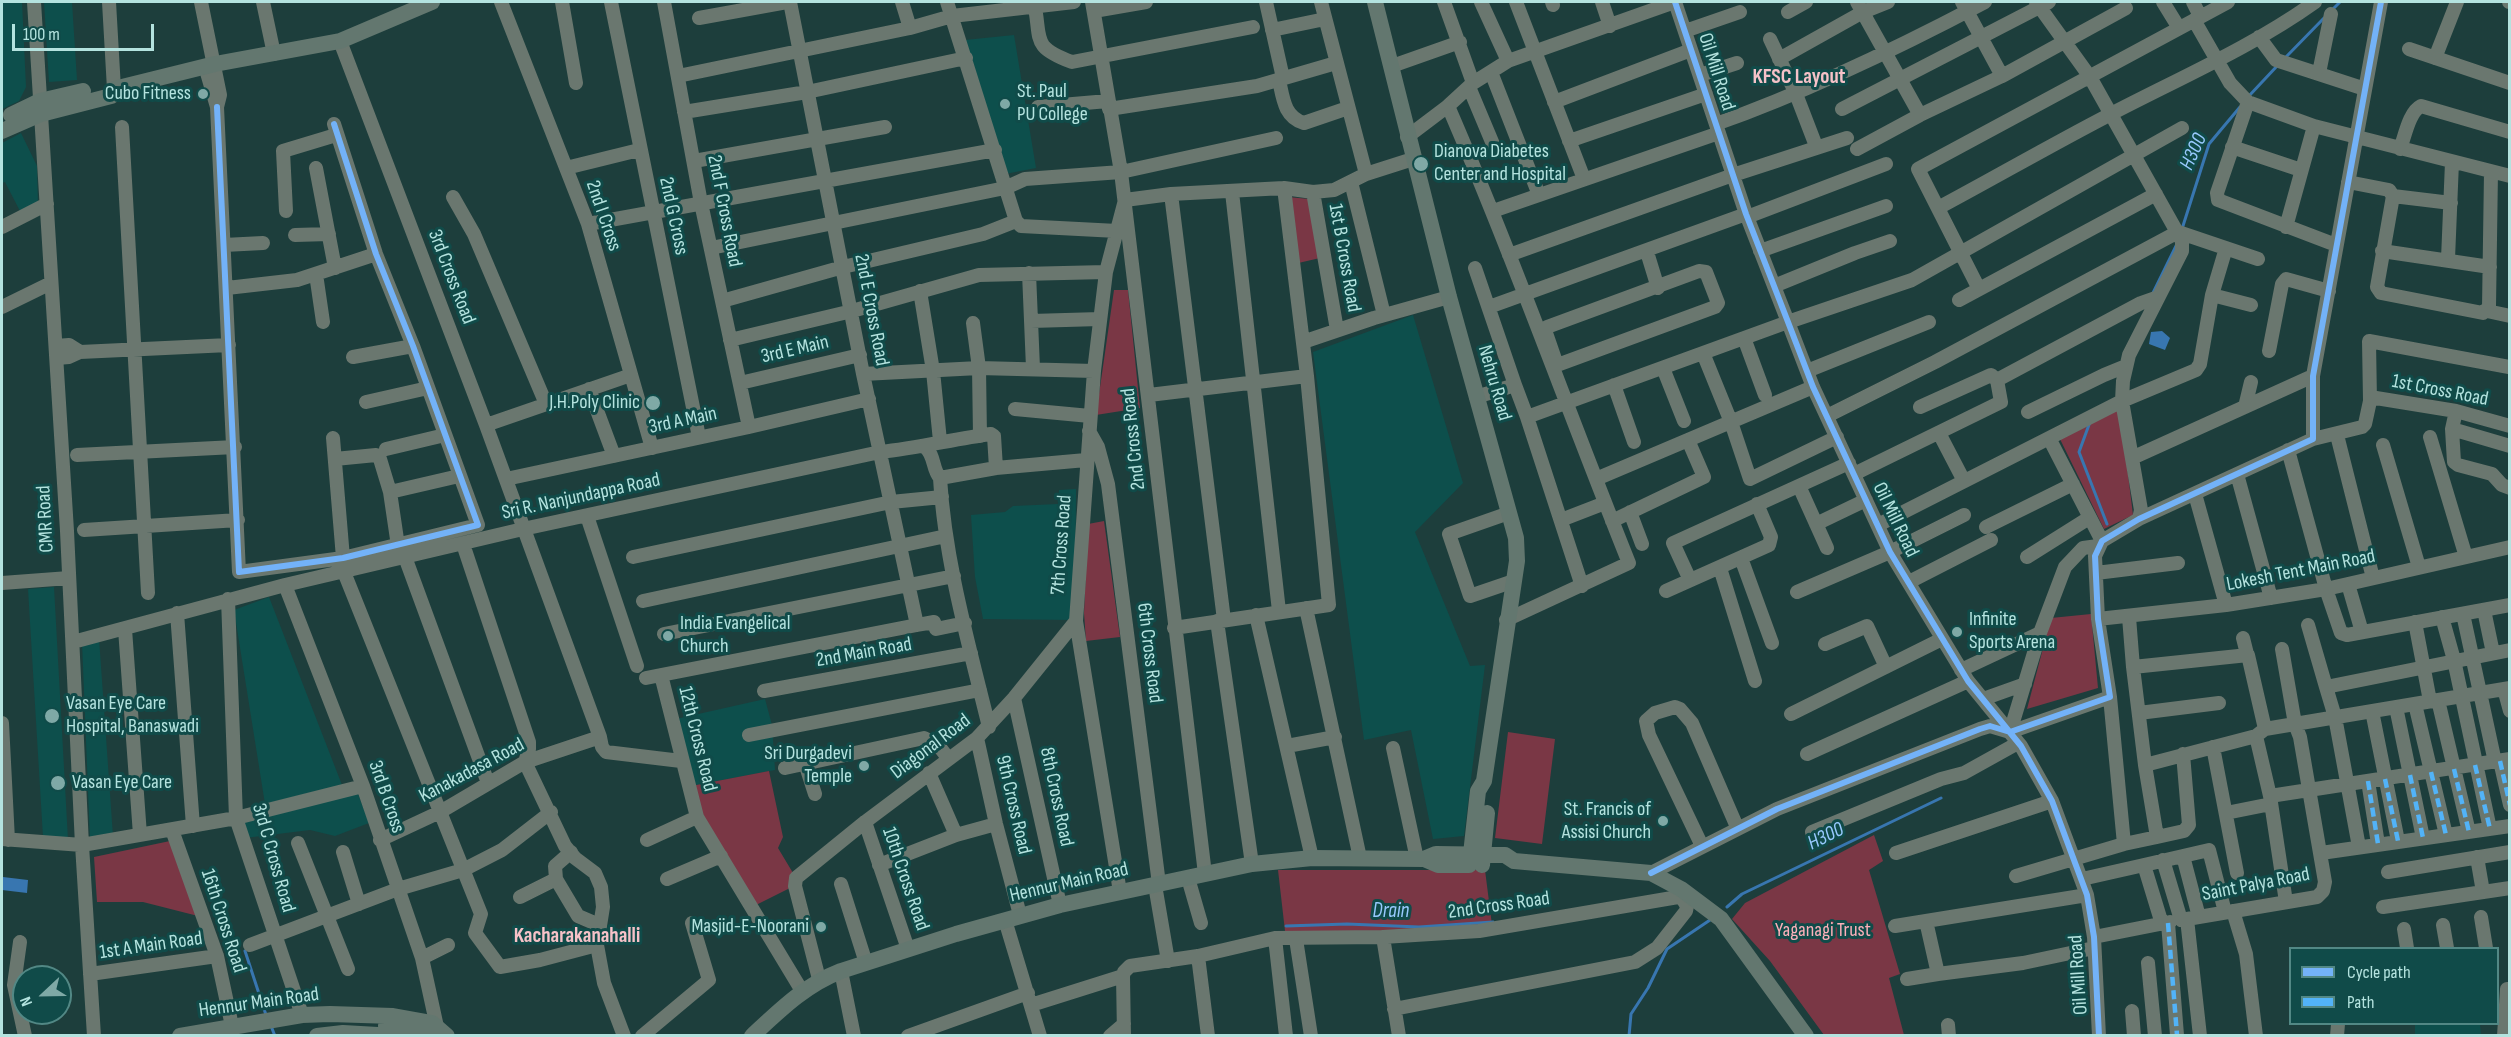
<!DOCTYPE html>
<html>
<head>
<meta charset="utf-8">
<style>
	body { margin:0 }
	#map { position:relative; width:2511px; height:1037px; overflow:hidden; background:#1d3e3c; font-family:"Sofia Sans Condensed",sans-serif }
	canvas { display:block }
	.frame { position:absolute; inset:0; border:3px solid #b4e3df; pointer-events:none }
	.legend { position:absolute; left:2289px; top:947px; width:210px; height:78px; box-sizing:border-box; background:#104b49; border:2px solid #528885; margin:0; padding:8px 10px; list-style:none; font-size:18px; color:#b4e3df }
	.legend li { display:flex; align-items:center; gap:12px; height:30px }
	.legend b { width:30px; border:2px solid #528885 }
	.north { position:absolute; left:12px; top:965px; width:60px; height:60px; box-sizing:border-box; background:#104b49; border:2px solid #528885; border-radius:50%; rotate:248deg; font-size:16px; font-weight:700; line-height:24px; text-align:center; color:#b4e3df }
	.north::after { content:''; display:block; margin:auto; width:21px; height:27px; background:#7fa9a6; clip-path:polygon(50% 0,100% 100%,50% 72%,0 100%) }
	.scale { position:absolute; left:12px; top:24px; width:142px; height:27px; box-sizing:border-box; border:3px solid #b4e3df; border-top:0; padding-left:8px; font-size:18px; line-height:21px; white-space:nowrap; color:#b4e3df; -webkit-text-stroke:4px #104b49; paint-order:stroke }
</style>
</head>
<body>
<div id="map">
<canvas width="2511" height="1037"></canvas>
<div class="frame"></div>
<ul class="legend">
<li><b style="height:8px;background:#73b2f8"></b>Cycle path</li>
<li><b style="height:8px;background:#52b3f8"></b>Path</li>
</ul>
<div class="north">N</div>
<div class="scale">100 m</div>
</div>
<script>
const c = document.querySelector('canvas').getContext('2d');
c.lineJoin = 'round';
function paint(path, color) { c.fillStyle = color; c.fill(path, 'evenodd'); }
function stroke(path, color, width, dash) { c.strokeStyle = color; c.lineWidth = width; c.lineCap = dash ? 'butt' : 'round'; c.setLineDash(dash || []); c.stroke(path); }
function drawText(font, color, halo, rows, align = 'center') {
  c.font = font + ' "Sofia Sans Condensed",sans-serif'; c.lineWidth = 6; c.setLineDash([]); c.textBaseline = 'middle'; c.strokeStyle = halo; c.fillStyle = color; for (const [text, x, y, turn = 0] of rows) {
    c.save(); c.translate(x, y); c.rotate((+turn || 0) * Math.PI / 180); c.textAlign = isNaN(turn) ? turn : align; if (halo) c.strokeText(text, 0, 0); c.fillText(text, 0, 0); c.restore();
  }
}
paint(new Path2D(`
	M2,2H22L26,87L19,101L2,109Z
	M44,2H72L77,80L49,82Z
	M1014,35L1036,168L1005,174L965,40Z
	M21,133L37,166L38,205L21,213L5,182L2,183V143Z
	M1413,315L1463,483L1415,532L1470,666L1485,665L1464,836L1433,839L1411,730L1364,740L1313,352Z
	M1076,489L1075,620L983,619L975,577L971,515L1005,512L1013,506L1058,504L1059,490Z
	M54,587L68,840L43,837L28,589Z
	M269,597L342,785L265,804L234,610Z
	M99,638L113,836L90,840L82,642Z
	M765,699L772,725L775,770L691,786L676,719Z
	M357,791L369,823L335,836L310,830L245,838L239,822Z
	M2415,1024H2480L2481,1035H2415Z`), '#0d4f4c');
paint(new Path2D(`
	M1288,197L1309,199L1320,258L1294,264Z
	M1114,290H1128L1140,408L1096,415Z
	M2120,409L2133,515L2104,529L2059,437Z
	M1104,521L1120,637L1086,641L1084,613L1088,524Z
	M2091,614L2098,688L2027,709L2051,618Z
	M1508,732L1555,739L1542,844L1495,838Z
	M769,771L783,837L778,848L793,873L790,888L756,905L705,821L691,786Z
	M1874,835L1883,861L1869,870L1900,974L1889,978L1904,1035H1824L1770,961L1732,919L1745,903Z
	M170,841L198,916L143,902H97L94,857Z
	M1278,870H1485L1492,925L1382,931H1285Z`), '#7a3745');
paint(new Path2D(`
	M2162,331L2170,338L2165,350L2149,344L2151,332Z
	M3,877L28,880L27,893L2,890Z`), '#3876b0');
stroke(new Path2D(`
	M2331,11L2340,2
	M2285,58L2324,18
	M2248,97L2278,65
	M2182,229L2209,144L2240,107
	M2152,295L2177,244
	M2090,422L2079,452L2107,524
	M1727,907L1742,894L1941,798
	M1286,926L1347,924L1419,927L1493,922
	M245,951L266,1015
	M271,1026L275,1036
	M1629,1036L1631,1014L1648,988L1667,949L1713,918`), '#3876b0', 3);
stroke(new Path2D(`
	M34,2L67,531L82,845L94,1036
	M109,2L114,89
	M201,2L220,95L217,107L205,66
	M263,2L274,54
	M501,2L588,224L652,448
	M562,2L576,83
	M611,2L699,437
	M664,2L701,203L749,427
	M790,2L863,374L917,625
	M902,2L910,28L952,16L1074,2
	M947,2L1016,221L1021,226L1117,231
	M1034,2C1042,40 1030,46 1072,62L1253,27
	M1092,2L1121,172L1205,874
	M1266,2L1283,78
	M1321,2L1366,174
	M1444,2L1473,83
	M1481,2L1508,61
	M1516,2L1584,179
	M1552,2L1553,5
	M1602,2L1610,26
	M1675,2L1746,214L1788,322L1813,387L1890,552L1968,681L2021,746L2052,801L2087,895L2094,937L2099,1036
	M1857,2L1920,115
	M1962,2L2002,76
	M2036,2L2090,77L2182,241V251L2129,355L2123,381L2122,401L2141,510L2139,519
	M2163,2L2179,28
	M2193,2L2200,16
	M2509,2H2510
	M1094,11L1146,2
	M1788,12L1806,2
	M699,18L787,2
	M2194,20L2230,83L2248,102L2314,126L2510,176
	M1272,30L1325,19
	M1685,31L1740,12
	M2259,37L2276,60L2365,89
	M1770,39L1796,94L1816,146
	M340,41L486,425L600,737
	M2409,49L2510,83
	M2435,58L2457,2
	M1779,59L1863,12L1888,2
	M1392,66L1460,42
	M1491,72L1539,195
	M2319,73L2331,14
	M1700,75L1737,63
	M678,76L910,28
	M1279,80C1283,98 1284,117 1304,123L1348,108
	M1469,87L1495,149
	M1554,102L1691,50
	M2248,102L2217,193L2218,200L2336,245
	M1448,106C1513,256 1568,411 1629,563L1506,620
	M217,107L239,572L343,558L478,525L413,346L376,254L334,124
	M1038,107L1108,101
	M1109,109L1257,86L1336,63
	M1842,109L2049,2
	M684,112L807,92L966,58
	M1716,124C1809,91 1898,48 1985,2
	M122,127L148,593
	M1407,137L1448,106L1473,83L1508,61L1675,2
	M1569,141L1706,94
	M2232,147L2301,170
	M1857,149L1920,115L2002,76L2126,8
	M2400,149C2405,136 2409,112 2421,106L2510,132
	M694,161L885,127
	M316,168L335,268
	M566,168L639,150
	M1351,182L1384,315
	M2348,182L2389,190L2393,196L2377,287L2381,293L2483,313L2489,307L2491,172
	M1232,192L1279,611
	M1313,192L1337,330
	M1171,194L1224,620
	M2393,196L2451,203
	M453,197L474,234L546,404
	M1938,208C1996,177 2053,144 2111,114C2180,78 2252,47 2315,2
	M286,211L283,151L336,135
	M1493,211L1719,133
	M1747,217L1886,164
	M588,224L995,150
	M2,227L47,204
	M2286,227L2314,126
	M295,235L329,234
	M224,245L263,243
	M711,248L1005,188L1025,179L1121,172L1276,138
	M1760,251L1886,206
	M2382,251L2490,267
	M1647,252L1658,288
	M1509,255L1733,175L1847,138
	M2448,259L2452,162
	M1475,268L1515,385
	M1699,271L1706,272L1718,303L1715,307L1560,364L1556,362L1545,330L1547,327Z
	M1029,273L1033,368
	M316,274L323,322
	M1774,286L1855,253L1890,241
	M227,288L297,280L376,254
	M1979,289L1918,169L2228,2
	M920,291L933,371L940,441
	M2212,295L2251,305
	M1959,300L2156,194
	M722,301L843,267L983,234L1016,221
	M2,307L51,283
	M1489,307L1746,214
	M2487,311L2510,316
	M1031,321L1100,319
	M973,323L979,368L980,436
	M1744,338L1765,395
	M730,340L852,311L979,275L1106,272
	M1303,342L1374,318L1449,297
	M56,346L69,345L80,352L69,357L57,358
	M2269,351L2282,284L2286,279L2329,291
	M80,352L229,345
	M1703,353L1731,422L1750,479L1837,437
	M353,357L413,346
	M1663,368L1684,421
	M1807,371L1929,322
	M863,374L979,368L1094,371
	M740,383L860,355
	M1614,385L1634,442
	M589,389L614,456
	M1149,395L1307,376
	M1476,397L1515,385L1527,417L1582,586
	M2370,401L2369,341L2509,367
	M366,402L428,388
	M1920,407L1991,375L1997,380
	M2245,407L2251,382
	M1015,409L1090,416
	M2456,411L2452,429L2454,462L2458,465L2492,474L2502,485L2510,488
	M2028,412L2104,375L2126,366
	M1827,416L1935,362L2178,232L2258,259
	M1527,417L1788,322L1912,280L2182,128
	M486,425L631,375
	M2452,429L2510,446
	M1089,431L1098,447L1108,484L1159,884
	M1939,433L1964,481
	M2337,435L2373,578
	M2430,437L2466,557
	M333,438L343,558
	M2049,438L2102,541
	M2313,439L2362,427L2365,424L2370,401L2376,398L2456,411L2510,426
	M2383,445L2419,567
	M925,447C935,455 932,469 940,478L996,468L1086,460
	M386,449L445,435
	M2288,450L2326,589L2341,633L2347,635L2510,605
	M77,455L235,447
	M2132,458L2313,376
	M335,459L376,455L380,459L390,492L398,546
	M1854,474L2001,402L1997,380L2141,303L2158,297
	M2237,474L2271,598
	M940,478C945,562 969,645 989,727
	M506,479L749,427L869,399
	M1596,479L1813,387
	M1799,486L1827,548
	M390,492L459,476
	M2195,494L2226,605
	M1630,512L1642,544
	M1509,513L1449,534L1470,596L1514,581
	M587,516L637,666
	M1561,520L1605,503
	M1612,521L1704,477L1688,440
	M1816,524L1866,500
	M1878,525L2122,401L2196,370L2200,364L2212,295L2226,248
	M1986,527L2073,484
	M84,530L238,520
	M463,544L529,742V749L525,762
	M405,557L488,783
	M633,557L891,502L942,497
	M2027,557L2089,518
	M1741,558L1772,643
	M1720,568L1755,681
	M344,572L481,914L475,933L500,967L540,960L597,945
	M2096,573L2178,563
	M1690,580L1673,543L1849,463
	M1909,582L1991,540
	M2,583L69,578
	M2348,584L2362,632
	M285,585L363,786L422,958L437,1027
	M1666,591L1769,545L1771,537L1757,504
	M1797,592L1890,552L1964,515
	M228,599L236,818L302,1015
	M643,601L946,536
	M1306,608L1360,858
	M2484,610L2493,653
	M177,613L193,826
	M2463,614L2495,762
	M1256,615L1312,858
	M2129,617L2133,667L2248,655L2265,729
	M2442,617L2454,660L2490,829
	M2098,619L2226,605L2326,589L2510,547
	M1217,621L1252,864
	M2415,622L2430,701
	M2308,625L2326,687
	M1174,628L1329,605L1307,376L1284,188
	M125,629L140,835
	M664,634L954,576
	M2243,638L2247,654
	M73,642L285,585L523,529L880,452C918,448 954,439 991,434L994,436L996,468
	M1825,644L1867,626L1886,667
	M2133,667L2145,765
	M1961,670L2040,633
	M646,678L661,675
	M2504,689L2510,711
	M764,691L971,653
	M1014,698L1060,905
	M1983,699L2025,684
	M2438,700L2469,832
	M2415,704L2446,835
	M2396,707L2423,838
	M2372,711L2398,841
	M2139,713L2219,703
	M1791,714L1942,639
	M2,723L8,840
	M2010,732L2040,633L2065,567L2083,548L2098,546
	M749,735L980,690
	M977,738L996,824L1020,915
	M1287,746L1335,737
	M2213,747L2237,873
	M1393,748L1417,859
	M1807,754L1968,681
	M2500,761L2510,805
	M525,762L565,846L575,858L595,873L601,887L603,907L597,945L604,983L624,1036
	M805,763L815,794
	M785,768L924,738L938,745L948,758
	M929,773L956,835
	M2368,781L2378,844
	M2270,796L2510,759
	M2226,813L2271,804
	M865,822L908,949
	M172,830L217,956L232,1026
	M1812,832L1941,779L1964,773L2018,743
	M2157,837L2184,831L2189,825L2183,754
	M2,839L82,845L236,818L363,786
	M380,840L440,812L525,762L600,737L602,747L606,752L681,761
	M647,840L697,817
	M298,843L348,969
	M2124,844L2157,837L2145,765L2256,736
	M1702,846L1649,735L1646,721L1655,713L1675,707L1680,709L1692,723L1737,827
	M2359,847L2335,717L2326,687L2510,650
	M343,852L359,904
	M571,852L555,866L556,879L578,916L599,925
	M1896,853L2052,801
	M2321,853L2510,826
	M2183,856L2199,917
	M2477,857L2483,892
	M2163,860L2181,920
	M879,865L956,835L996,824
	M2388,872L2510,852
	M1651,873L1777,809L1980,729L1990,726L2010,732L2110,697L2098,619L2095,556L2102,541L2139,519L2313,439V376L2381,2
	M2016,876L2124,844L2110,697
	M1188,878L1201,923
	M667,879L721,856
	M2082,879L2144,865
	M841,884L866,963
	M1155,885L1168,961
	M1120,892L1076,621L1094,371L1106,272L1125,200L1171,194L1284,188L1313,192L1334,190L1366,174L1413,159
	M520,897L556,879
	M2286,902L2270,796L2256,736L2265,729L2510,688
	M2383,907L2510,888
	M2233,911L2246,954L2256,1036
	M2481,917L2486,948
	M1005,920L1040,1036
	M1926,921L1938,974L2023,963L2094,948
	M2168,923L2177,1035
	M2162,924L2144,865L2209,850L2225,912
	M2443,925L2447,948
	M1895,926L2087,895
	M2404,929L2407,948
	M1383,937L1399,1036
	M2094,937L2170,922
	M1275,938L1286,1036
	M1296,939L1311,1036
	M20,942L14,985L25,1036
	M250,945L398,889L463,870L502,850L551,812
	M1198,956L1208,1036
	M422,958L448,945
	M2148,963L2155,1036
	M841,971L854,1036
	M90,974L217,956
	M819,979L795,886L796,878L865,822L977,738L1014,698L1076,621
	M1907,979L1938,974
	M802,991L697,817L661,675L917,625L934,622L936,629L965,623
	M1031,1005L1123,976
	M1394,1009L1635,962L1657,948L1686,911L1687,906L1682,898L1684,891
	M2132,1011L2134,1036
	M1948,1025L1949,1036
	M642,1036L709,980L692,923
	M908,1036L1028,993
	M1110,1036L1124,1024
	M1124,1036L1123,976L1124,972L1130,966L1198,956L1275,938L1383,937L1479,931L1678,897L1682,898
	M2200,1036L2187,919L2317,897L2323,891L2325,882L2300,737L2295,724L2282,649
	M2337,1036L2338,1024
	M2504,1036L2507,989`), '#6a776f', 14);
stroke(new Path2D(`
	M1375,2L1449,297L1516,538L1517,561L1484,781L1478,791L1470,863
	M11,115L40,101L83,91
	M2,131L41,114L111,96L114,89L215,64L340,41L432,2
	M1424,859L1438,865H1469
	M1482,865L1487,813
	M386,1026L425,1036
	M180,1036L302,1015L330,1014L393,1016L432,1023L447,1036
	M317,1036L343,1033L395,1036
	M752,1036C780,1010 805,985 841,971L956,934L1060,905L1252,864L1312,858L1424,859L1436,854L1505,855L1514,861L1651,873L1681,889L1721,919L1806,1036`), '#63776f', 16);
stroke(new Path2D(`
	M2500,761L2510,805
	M2475,765L2490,829
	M2454,769L2469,832
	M2431,772L2446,835
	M2410,775L2423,838
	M2385,779L2398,841
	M2368,781L2378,844
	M2168,923L2177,1035`), '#52b3f8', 4.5, [9, 4.5]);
stroke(new Path2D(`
	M1675,2L1746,214L1788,322L1813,387L1890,552L1968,681L2021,746L2052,801L2087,895L2094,937L2099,1036
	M217,107L239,572L343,558L478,525L413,346L376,254L334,124
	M1651,873L1777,809L1980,729L1990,726L2010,732L2110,697L2098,619L2095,556L2102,541L2139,519L2313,439V376L2381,2`), '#73b2f8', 6);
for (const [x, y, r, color] of [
	[203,94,6,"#7fa9a6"],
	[1005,104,6,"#7fa9a6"],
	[1421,164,8,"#7fa9a6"],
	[653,403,8,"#7fa9a6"],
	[1957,632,6,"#7fa9a6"],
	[668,636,6,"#7fa9a6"],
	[52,716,8,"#7fa9a6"],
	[864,766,6,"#7fa9a6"],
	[58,783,8,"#7fa9a6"],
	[1663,821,6,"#7fa9a6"],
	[821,927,6,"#7fa9a6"]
]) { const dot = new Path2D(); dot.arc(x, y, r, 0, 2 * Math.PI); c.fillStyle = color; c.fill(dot); stroke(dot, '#104b49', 2); }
drawText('20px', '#b4e3df', '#104b49', [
	["Oil Mill Road",1716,72,72],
	["2nd F Cross Road",724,211,79],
	["2nd I Cross",603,216,71],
	["2nd G Cross",673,216,78],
	["1st B Cross Road",1344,258,80],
	["3rd Cross Road",451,277,69],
	["2nd E Cross Road",871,310,79],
	["3rd E Main",795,350,-13],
	["Nehru Road",1494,383,74],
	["1st Cross Road",2440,391,11],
	["3rd A Main",683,421,-12],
	["2nd Cross Road",1134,439,-96],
	["Sri R. Nanjundappa Road",581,497,-12],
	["CMR Road",46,519,-93],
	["Oil Mill Road",1895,520,64],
	["7th Cross Road",1062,545,-86],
	["Lokesh Tent Main Road",2301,571,-11],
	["2nd Main Road",864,653,-10],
	["6th Cross Road",1149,653,83],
	["12th Cross Road",697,739,76],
	["Diagonal Road",931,747,-37],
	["Kanakadasa Road",472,771,-28],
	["3rd B Cross",386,797,71],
	["8th Cross Road",1056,797,78],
	["9th Cross Road",1013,805,77],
	["3rd C Cross Road",273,858,74],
	["10th Cross Road",905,879,71],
	["Hennur Main Road",1069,883,-13],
	["Saint Palya Road",2256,885,-11],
	["2nd Cross Road",1499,906,-8],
	["16th Cross Road",223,921,72],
	["1st A Main Road",151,946,-8],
	["Oil Mill Road",2079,975,-94],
	["Hennur Main Road",259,1003,-8]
]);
drawText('20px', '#b4e3df', '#104b49', [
	["St. Paul",1017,92],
	["PU College",1017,115],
	["Cubo Fitness",191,94,"right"],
	["Dianova Diabetes",1434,152],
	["Center and Hospital",1434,175],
	["J.H.Poly Clinic",640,403,"right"],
	["Infinite",1969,620],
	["Sports Arena",1969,643],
	["India Evangelical",680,624],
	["Church",680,647],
	["Vasan Eye Care",66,704],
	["Hospital, Banaswadi",66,727],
	["Sri Durgadevi",852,754,"right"],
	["Temple",852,777,"right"],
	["Vasan Eye Care",72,783],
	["St. Francis of",1651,810,"right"],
	["Assisi Church",1651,833,"right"],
	["Masjid-E-Noorani",809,927,"right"]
], 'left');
drawText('20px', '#fdb0ba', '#104b49', [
	["Yaganagi Trust",1823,931]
]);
drawText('bold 21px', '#f6c2c8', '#104b49', [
	["KFSC Layout",1799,78],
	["Kacharakanahalli",577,937]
]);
drawText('italic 21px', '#98c9fd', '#104b49', [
	["H300",2194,152,-66],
	["H300",1826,837,-26],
	["Drain",1391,912]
]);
</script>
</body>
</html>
